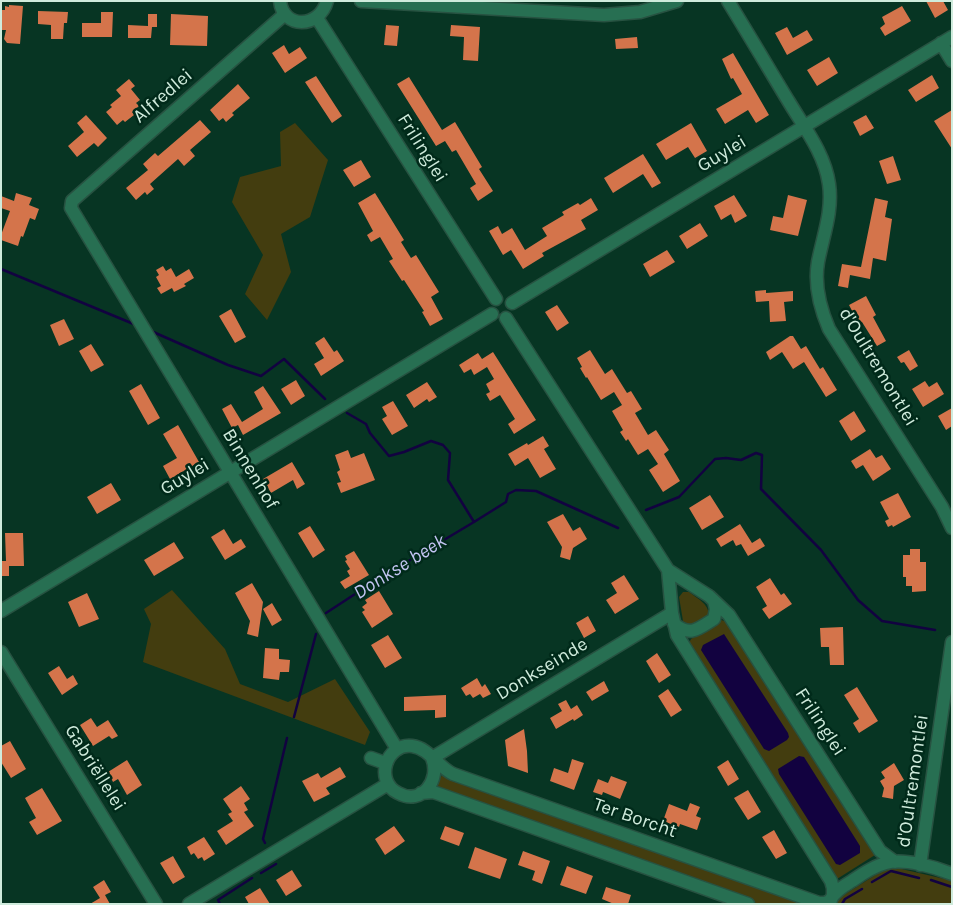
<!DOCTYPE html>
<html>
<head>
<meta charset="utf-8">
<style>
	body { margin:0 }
	#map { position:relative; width:953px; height:905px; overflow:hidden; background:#073523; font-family:Karla,sans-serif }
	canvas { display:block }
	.frame { position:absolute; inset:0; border:2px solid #cfebdc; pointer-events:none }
</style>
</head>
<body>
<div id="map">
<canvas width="953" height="905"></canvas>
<div class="frame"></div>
</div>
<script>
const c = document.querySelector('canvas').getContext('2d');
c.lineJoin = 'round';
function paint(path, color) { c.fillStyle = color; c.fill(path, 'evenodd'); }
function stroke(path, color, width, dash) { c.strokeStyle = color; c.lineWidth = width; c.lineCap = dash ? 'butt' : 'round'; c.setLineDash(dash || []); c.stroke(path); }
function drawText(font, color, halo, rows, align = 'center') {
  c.font = font + ' Karla,sans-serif'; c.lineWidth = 5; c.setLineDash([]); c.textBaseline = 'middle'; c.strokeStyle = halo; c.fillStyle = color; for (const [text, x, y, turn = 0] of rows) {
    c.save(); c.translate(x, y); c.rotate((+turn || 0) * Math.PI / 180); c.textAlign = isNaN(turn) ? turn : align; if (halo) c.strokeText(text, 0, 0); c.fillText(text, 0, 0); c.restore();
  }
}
paint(new Path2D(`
	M295,123L328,160L310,217L281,234L291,272L267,320L245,294L263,255L232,202L240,177L281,166L280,132Z
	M172,590L225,649L240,684L288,702L335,679L370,732L365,745L143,662L151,624L144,609Z
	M683,592H689C698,599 711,605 708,617L692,627L683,621L679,597Z
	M721,620L728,622L875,853V855L837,879L689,643L691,639Z
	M445,775L808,904H759L565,836L437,788L436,785L439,777Z
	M888,867H893L949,880L952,882V904H837L839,898Z`), '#433d0f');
paint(new Path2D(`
	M724,634L788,733L789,737L787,740L769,751L764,749L701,650L703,645Z
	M799,756L804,757L860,846V853L840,865L836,864L779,774L778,769Z`), '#120240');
stroke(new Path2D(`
	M1,269L136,325
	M151,331L228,365L261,376L284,359L325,399
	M347,413L366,424L370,433L389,456L404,452L431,441L443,445L450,453L448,480L474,522L506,502L508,494L516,490L536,491L618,528
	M646,510L679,497L715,459L726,458L741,460L756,453L762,455L761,489L821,550L858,600L882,621L935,630
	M326,613L375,581L474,522
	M294,717L316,634
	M265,843L263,839L287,738
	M261,873L276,864
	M931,880L952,887
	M872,882L891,871L919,878
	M220,904L218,900L252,878
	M842,904L845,899L862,889`), '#120240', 2.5);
paint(new Path2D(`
	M926,1H943L948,10L935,18Z
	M9,5L23,6L20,44L7,43L4,39L6,30H1V10H5V6L9,7Z
	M902,6L911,21L885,36L880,28L885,24L882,17Z
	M38,11L68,12L67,23H64L63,39H51V25L38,24Z
	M101,12H113L112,37H82V23H101Z
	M148,14H157V27H152L151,38H128V25L148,26Z
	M171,14L208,16L207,46L170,45Z
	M386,25L399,26L397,46L384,45Z
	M451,25L480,27L478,61L463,60L464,37L450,36Z
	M787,27L793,38L807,30L813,40L787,55L775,33Z
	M637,37L638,48L616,49L615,39Z
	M284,45L289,54L300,47L307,58L285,73L272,53Z
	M733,53L769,115L756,123L748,110L725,124L716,109L742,94L733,78L731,79L722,59Z
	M829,57L838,73L817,86L807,70Z
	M932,75L939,88L916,102L908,90Z
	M316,76L342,116L332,123L305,82Z
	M409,77L442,130L455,122L482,167L479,169L493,191L478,201L470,188L476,184L456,150L452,152L445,141L436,146L397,84Z
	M129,79L135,86L131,89L140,100L136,103L139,106L132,112L134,115L125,122L123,120L117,125L106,112L112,107L110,105L121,96L116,90Z
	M238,84L250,98L232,113L234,115L226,122L223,118L219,121L210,110Z
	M952,110V149L934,121Z
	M86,115L107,138L98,147L94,143L77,157L68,146L84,132L77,123Z
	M866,115L874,128L860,136L853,122Z
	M200,120L211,132L190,150L195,156L184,166L178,159L150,184L154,189L147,195L145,192L136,200L126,188L148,170L143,164L155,153L158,156Z
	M691,123L707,151L695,158L688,147L666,160L656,144Z
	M643,154L661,183L652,188L643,174L613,193L604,178Z
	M893,156L901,180L887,184L879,161Z
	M361,160L371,177L354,187L343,170Z
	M16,193L32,198L29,205L39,209L35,220L30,218L23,237L21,236L18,246L1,240V235L10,211L1,208V196L14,201Z
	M375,193L404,240L401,242L411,258L416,255L439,292L431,297L443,319L430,326L422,312L424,311L404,280L402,281L389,261L393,259L380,237L371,242L367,235L373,231L358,203Z
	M734,195L747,216L735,223L731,214L721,220L714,206Z
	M788,195L807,200L798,236L770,230L773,216L783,218Z
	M591,198L598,210L581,220L586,229L542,253L544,256L523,269L511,250L503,255L489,231L498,226L502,234L512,228L525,250L547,236L542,228L564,215L562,212L578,203L580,205Z
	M875,198L888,201L885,217L892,219L886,261L873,258L870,279L850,275L848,288L838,286L842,264L861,267Z
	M700,223L708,236L687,249L679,236Z
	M667,250L675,262L650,277L643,264Z
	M163,266L166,271L171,268L176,277L189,269L194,278L184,284L186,286L174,292L172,288L161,294L157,288L161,286L156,277L159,275L156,270Z
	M766,290V293L793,291V301L784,302L786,321L770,322L769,301L756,302L755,291Z
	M866,296L876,315L873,317L886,341L877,346L862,322L859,324L849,305Z
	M557,305L569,323L557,331L545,312Z
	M231,309L246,337L235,343L219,316Z
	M64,319L74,339L59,346L50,325Z
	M790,336H793L801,349L806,346L820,369L823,367L837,390L826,397L804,362L793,369L782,352L770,360L766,352Z
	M324,337L334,352L337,350L344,361L321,376L314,364L324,358L315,343Z
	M91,344L104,365L91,372L79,351Z
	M590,350L605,374L612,369L627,393L631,391L642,409L635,413L648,435L656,430L669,450L664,454L680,481L663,492L649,470L658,464L648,449L638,455L628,439L626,441L620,432L623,430L612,411L622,405L614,392L601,400L587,377L586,378L580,368L582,367L577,358Z
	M909,350L918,366L910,371L904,362L901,363L897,357Z
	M493,352L536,420L514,434L508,424L515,419L500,395L490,401L486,394L490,392L486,384L494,379L487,367L474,375L471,369L464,373L459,365L478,353L482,359Z
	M296,380L305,396L291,405L281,389Z
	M925,381L929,387L937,382L944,394L923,407L912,389Z
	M427,382L437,397L429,402L427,399L414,408L406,395Z
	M141,384L160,418L148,425L129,391Z
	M263,386L281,413L243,435L238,425L232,428L222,409L231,404L242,422L263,409L254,392Z
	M393,401L408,426L392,435L382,419L387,416L382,407Z
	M952,408V426L946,430L938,416Z
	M854,411L866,431L851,441L839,421Z
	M178,425L199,462L170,479L163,466L177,458L163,434Z
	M543,436L549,446L544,449L556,469L540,478L528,458L515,466L508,454L527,443L528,445Z
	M870,449L876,458L882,455L891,469L873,481L863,465L856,469L851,461Z
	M348,450L351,458L364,453L375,480L341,493L337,483L341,482L337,472L340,470L335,455Z
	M292,462L305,484L297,489L293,480L271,493L263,479Z
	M111,483L121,500L97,514L87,497Z
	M898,493L911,517L893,527L892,525L888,527L885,521L889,519L880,502Z
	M710,495L724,517L702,530L689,508Z
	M563,514L573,531L580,527L587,539L573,548L570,560L560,557L562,547L547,522Z
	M740,524L752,543L760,538L765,546L748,556L741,544L736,546L733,540L721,547L716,539Z
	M310,526L325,550L313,558L298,533Z
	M224,529L233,544L241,539L246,547L225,560L211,537Z
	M5,533H23L24,566H9V576H1V561H6Z
	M174,542L184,558L154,576L144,560Z
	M910,549H920V562H926V591L912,592V586H906V577H903V555H910Z
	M354,551L369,575L345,589L340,582L350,576L347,571L350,569L345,561L347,560L345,556Z
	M624,575L639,599L615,614L606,600L617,593L611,583Z
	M770,578L781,595L784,593L792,604L769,619L762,609L767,606L756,587Z
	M252,583L263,602L258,637L247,634L250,621L235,593Z
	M379,591L393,614L372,628L362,612L365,610L362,607L367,603L365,600Z
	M87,593L99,619L79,627L68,602Z
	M272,603L282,620L272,626L263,609Z
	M588,616L596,631L584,638L576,623Z
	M843,627L844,665H830L829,647H821L820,628Z
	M388,635L402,658L385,668L371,645Z
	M265,648L279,649V659L290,660L289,672H280L279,680L263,678Z
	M657,653L671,675L659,683L646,661Z
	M59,666L67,679L73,675L78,684L62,695L48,673Z
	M477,678L482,687L485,684L491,694L483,698L480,694L473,698L470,694L466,696L461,688Z
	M604,681L609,691L592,701L586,692Z
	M857,687L878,721L859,733L853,723L859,719L844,695Z
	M668,689L682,710L671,717L658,696Z
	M446,695V717L435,718V710L404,711V697Z
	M566,700L571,709L577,705L583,715L574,721L573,719L556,729L550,718L562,711L558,704Z
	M91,718L97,727L108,720L118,736L112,739L109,736L93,746L80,725Z
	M524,729L527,751L528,773L508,766L505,740Z
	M10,741L26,769L11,778L1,762V746Z
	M572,759L584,763L574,790L550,781L554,768L568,773Z
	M127,760L142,785L127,795L118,779L113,782L108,772Z
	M728,760L739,779L728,786L717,767Z
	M894,763L904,780L894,786L893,799L882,797L884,788L880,781L885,778L881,772Z
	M340,767L346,777L326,788L330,794L314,802L302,781L318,773L321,778Z
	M611,776L627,782L620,799L603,792L602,795L593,792L598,779L608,783Z
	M241,786L250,799L244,803L248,810L244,812L254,826L226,845L217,831L233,821L228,814L232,812L223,799Z
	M42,788L62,821L37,835L29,822L36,818L25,798Z
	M748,790L761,812L748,820L734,798Z
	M690,803L700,807L696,816L701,818L697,830L680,824L679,827L663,821L669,804L687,811Z
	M394,826L405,841L385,855L375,839Z
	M445,826L464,833L459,846L440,839Z
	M774,830L787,853L776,859L762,837Z
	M204,837L215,854L204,861L202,857L198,859L194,853L191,855L187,847Z
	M475,847L507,859L500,879L468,868Z
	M523,851L550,861L542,884L532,880L535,871L518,865Z
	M173,856L185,877L173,884L160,863Z
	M567,866L593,876L586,894L560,885Z
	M292,870L302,886L286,896L276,880Z
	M104,880L111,892L105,895L110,904H90L100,898L93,887Z
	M606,887L631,895L628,904H614L602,899Z
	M260,888L270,904H249L245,897Z`), '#d4744b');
const minor = new Path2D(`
	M280,1C283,29 319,29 327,1
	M361,1L604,15L640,12L677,1
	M728,1C749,35 769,69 789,102C804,127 825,154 829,184C833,211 823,236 818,262C814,285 820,308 829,329L942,507L952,528
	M285,14L72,201L71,208L397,749
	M317,18L496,299
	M941,43L952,61
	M512,303L952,37
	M506,318L668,570L709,596L729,615L880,851L895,862
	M668,570L672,613L677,635L831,881L833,888V895
	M1,611L492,314
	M674,624C691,637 698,629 714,619L716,609L714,601
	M1,652L156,904
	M371,758L385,763
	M432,758C441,780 422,806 398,793C374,781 386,743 412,746C429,748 438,767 453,774L819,903H825L831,900
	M432,758L672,613
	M421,793L433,792L439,794L748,904
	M920,865L952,642
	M831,899C835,891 844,886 852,881C862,874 874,866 886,863C904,858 935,867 952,874
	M189,904L388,784`);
stroke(minor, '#275241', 15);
stroke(minor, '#276f52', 12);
drawText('19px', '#cfebdc', '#002a1a', [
	["Alfredlei",163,96,-41],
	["Frilinglei",422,148,58],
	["Guylei",722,154,-31],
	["d'Oultremontlei",878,367,59],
	["Binnenhof",250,469,59],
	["Guylei",185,477,-31],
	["Donkseinde",542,669,-31],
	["Frilinglei",820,722,57],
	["Gabriëllelei",95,768,58],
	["d'Oultremontlei",913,781,-82],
	["Ter Borcht",635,818,19]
]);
drawText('italic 20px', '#c3c5f3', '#002a1a', [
	["Donkse beek",400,567,-32]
]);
</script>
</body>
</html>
